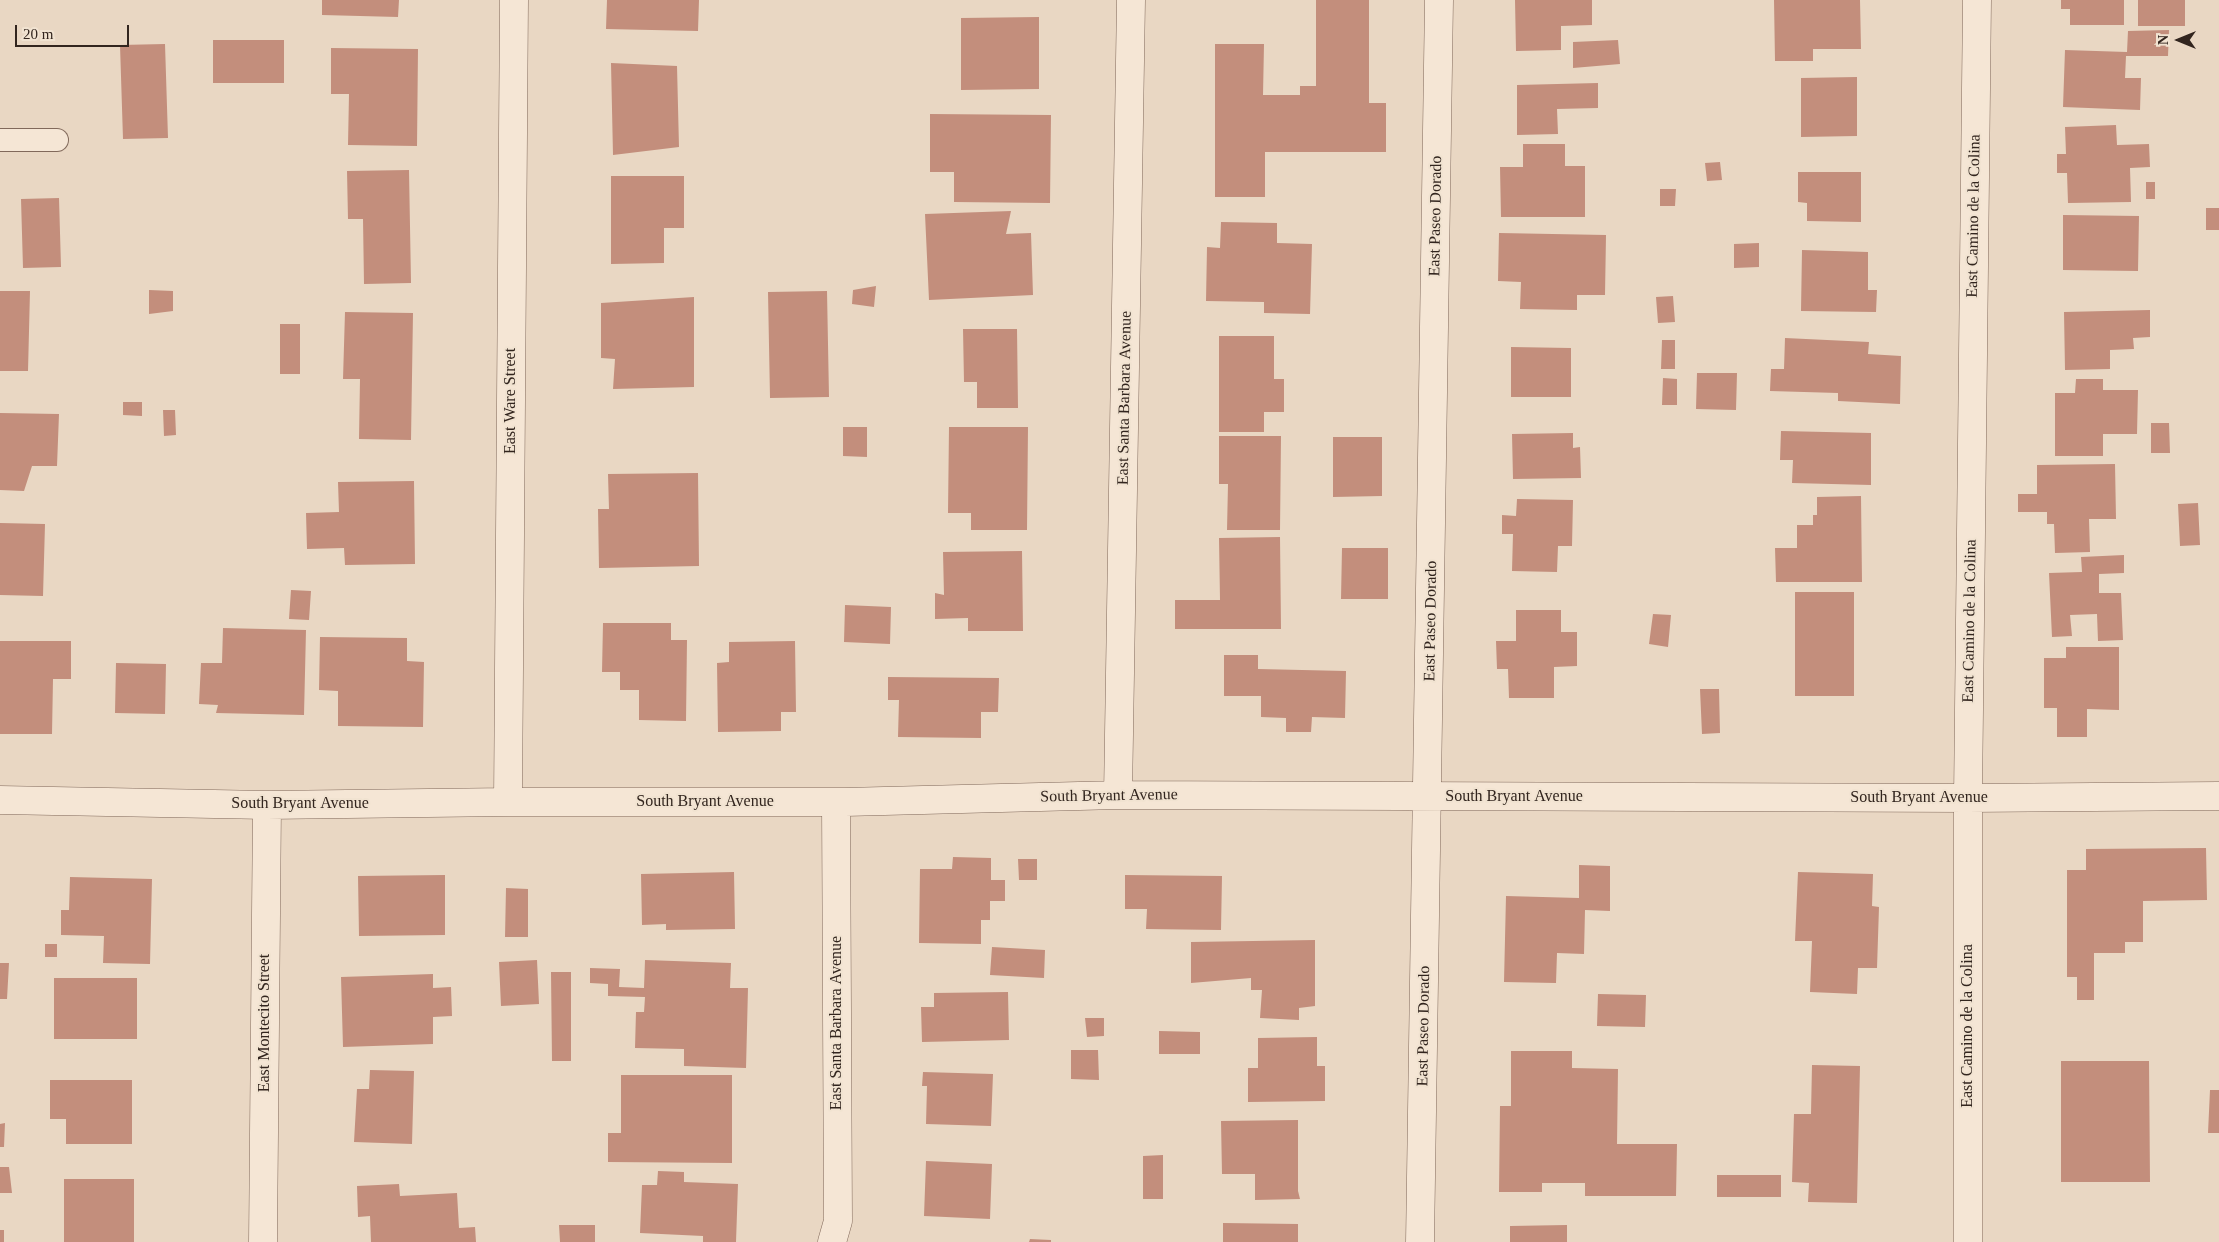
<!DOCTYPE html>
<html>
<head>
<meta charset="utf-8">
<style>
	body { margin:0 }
	#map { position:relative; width:2219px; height:1242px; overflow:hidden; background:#e9d7c3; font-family:Georgia,serif }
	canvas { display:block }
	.north { position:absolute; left:2154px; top:15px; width:50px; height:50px; -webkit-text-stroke:4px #f1e3d1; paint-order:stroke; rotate:270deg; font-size:14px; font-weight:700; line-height:20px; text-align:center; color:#32251e }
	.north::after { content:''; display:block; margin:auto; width:18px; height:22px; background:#32251e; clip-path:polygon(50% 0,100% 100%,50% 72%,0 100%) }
	.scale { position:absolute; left:15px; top:25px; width:114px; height:22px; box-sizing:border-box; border:2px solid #32251e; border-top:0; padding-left:6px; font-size:15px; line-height:18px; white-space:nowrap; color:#32251e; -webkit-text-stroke:4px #f1e3d1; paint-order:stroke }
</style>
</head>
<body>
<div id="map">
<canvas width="2219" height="1242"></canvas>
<div class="north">N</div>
<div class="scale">20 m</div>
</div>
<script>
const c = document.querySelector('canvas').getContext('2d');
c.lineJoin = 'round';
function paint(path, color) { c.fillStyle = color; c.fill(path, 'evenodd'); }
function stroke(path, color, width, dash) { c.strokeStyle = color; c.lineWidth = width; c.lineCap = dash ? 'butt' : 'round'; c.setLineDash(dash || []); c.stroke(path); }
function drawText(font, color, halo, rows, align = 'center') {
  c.font = font + ' Georgia,serif'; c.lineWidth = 4; c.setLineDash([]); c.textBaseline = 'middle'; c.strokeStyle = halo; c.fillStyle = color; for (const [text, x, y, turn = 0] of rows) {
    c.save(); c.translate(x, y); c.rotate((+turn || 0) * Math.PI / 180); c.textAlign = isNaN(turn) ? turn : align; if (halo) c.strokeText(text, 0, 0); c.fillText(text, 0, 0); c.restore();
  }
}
paint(new Path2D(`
	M322,0H399L398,17L322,15Z
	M607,0H699L698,31L606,29Z
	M1316,0H1369V103H1386V152H1265V197H1215V44H1264L1263,95H1300V86H1316Z
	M1515,0H1592V25L1561,26V50L1516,51Z
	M1774,0H1860L1861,49H1813V61H1775Z
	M2061,0H2124V25H2070V9H2061Z
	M2138,0H2185V26H2138Z
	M1039,17V89L961,90V18Z
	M2169,30L2168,56H2126L2125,78H2141L2140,110L2063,107L2065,50L2127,52L2128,31Z
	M213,40H284V83H213Z
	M1618,40L1620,64L1573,68V42Z
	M165,44L168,138L123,139L120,45Z
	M331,48L418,49L417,146L348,145L349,94H331Z
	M611,63L677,66L679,147L613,155Z
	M1857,77V136L1801,137V78Z
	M1598,83V108L1557,109L1558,134L1517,135V85Z
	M930,114L1051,115L1050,203L954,202V172H930Z
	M2116,125L2117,145L2149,144L2150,167L2130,168L2131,202L2068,203L2067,173H2057V154H2066L2065,127Z
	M1523,144H1565V166H1585V217H1501L1500,167H1523Z
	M1720,162L1722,180L1707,181L1705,163Z
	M409,170L411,283L364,284L363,219H348L347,171Z
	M1798,172H1861V222L1807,221V203L1798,202Z
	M611,176H684V228H664V263L611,264Z
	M2146,182H2155V199H2146Z
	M1660,189H1676L1675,206H1660Z
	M59,198L61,267L23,268L21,199Z
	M2206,208H2219V230H2206Z
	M1011,211L1006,234L1031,233L1033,295L929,300L925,214Z
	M2063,215L2139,216L2138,271L2063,270Z
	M1221,222L1277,223V243L1312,244L1310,314L1264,313V302L1206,301L1207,247L1220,248Z
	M1499,233L1606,235L1605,295H1577V310L1520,309L1521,282L1498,281Z
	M1759,243V267L1734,268V244Z
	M1802,250L1868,252V290H1877L1876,312L1801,311Z
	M876,286L874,307L852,304L853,290Z
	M149,290L173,291V311L149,314Z
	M0,291H30L28,371H0Z
	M827,291L829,397L770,398L768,292Z
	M1673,296L1675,322L1658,323L1656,297Z
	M694,297V387L613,389L615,359L601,358V303Z
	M2150,310V337L2133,338L2134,349L2110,350V369L2065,370L2064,312Z
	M345,312L413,313L411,440L359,439L360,379H343Z
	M280,324H300V374H280Z
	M963,329H1017L1018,408H977V382H964Z
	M1219,336H1274V379H1284V412H1264V432H1219Z
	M1785,338L1869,342L1868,354L1901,356L1900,404L1838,401V393L1770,391L1771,369H1784Z
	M1662,340H1675V369H1661Z
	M1511,347L1571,348V397H1511Z
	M1697,373H1737L1736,410L1696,409Z
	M1663,378L1677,379V405H1662Z
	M2076,379H2103V390H2138L2137,434H2103V456H2055V393H2075Z
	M123,402H142V416L123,415Z
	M163,410H175L176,435L164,436Z
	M0,413L59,414L57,466H32L24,491L0,490Z
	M2151,423H2169L2170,453H2151Z
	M843,427H867V457L843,456Z
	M949,427H1028L1027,530H971V513H948Z
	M1781,431L1871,433V485L1792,483L1793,460H1780Z
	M1573,433V448L1580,447L1581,478L1513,479L1512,434Z
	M1219,436H1281L1280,530H1227L1228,484H1219Z
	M1333,437H1382V496L1333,497Z
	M2115,464L2116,519H2089L2090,552L2055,553L2054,524H2047V512H2018V494H2037V465Z
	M698,473L699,566L599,568L598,509H609L608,474Z
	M414,481L415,564L345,565L344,548L307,549L306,513L339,512L338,482Z
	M1861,496L1862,582H1776L1775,548H1797V525H1813V515H1817V497Z
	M1517,499L1573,500L1572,546H1558L1557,572L1512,571L1513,534H1502V515L1516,516Z
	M2198,503L2200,545L2180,546L2178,504Z
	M0,523L45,524L43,596L0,595Z
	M1280,537L1281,629H1175V600H1220L1219,538Z
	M1342,548H1388V599H1341Z
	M1022,551L1023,631H968V618L935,619V593L944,595L943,552Z
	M2124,555V573L2099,574V593H2121L2123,640L2098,641L2097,614L2070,615L2072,636L2052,637L2049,573L2082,572L2081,557Z
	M291,590L311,591L309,620L289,619Z
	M1795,592H1854V696H1795Z
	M845,605L891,607L890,644L844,642Z
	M1516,610H1561V632H1577V666L1554,667V698H1509L1508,669H1497L1496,641H1516Z
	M1653,614L1671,615L1668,647L1649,644Z
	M603,623H671V640H687L686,721L639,720V690H620V672H602Z
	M223,628L306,630L304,715L216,713L218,705L199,704L201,663H222Z
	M320,637L407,638V661L424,662L423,727L338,726V691L319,690Z
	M0,641H71V679H53L52,734H0Z
	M795,641L796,712H781V731L718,732L717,663L729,662V642Z
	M2066,647H2119V710L2087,709V737H2057V708H2044V658H2066Z
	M1224,655H1258V669L1346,671L1345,718L1312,717L1311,732H1286V718L1261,717V696H1224Z
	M116,663L166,664L165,714L115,713Z
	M888,677L999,678L998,712H981V738L898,737L899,700H888Z
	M1700,689H1719L1720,733L1702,734Z
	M2206,848L2207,900L2143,901V942H2125V953H2094V1000H2077V977H2067V870H2086V849Z
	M953,857L991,858V880H1005V901H990V920H981V944L919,943L920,869H952Z
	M1018,859H1037V880H1019Z
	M1579,865L1610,866V911L1585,910L1584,954L1557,953L1556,983L1504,982L1506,896L1579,898Z
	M734,872L735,929L666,930V924L642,925L641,874Z
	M1798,872L1873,874L1872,906L1879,907L1877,968H1858L1857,994L1810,992L1812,941H1795Z
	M445,875V935L359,936L358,876Z
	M1125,875L1222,876L1221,930L1146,929L1147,909H1125Z
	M70,877L152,879L150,964L103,963L104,936L61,935V910H69Z
	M506,888L528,889V937H505Z
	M1315,940V1006L1299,1008V1020L1260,1018L1262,990H1251V978L1191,983V942Z
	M45,944H57V957H45Z
	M992,947L1045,950L1044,978L990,975Z
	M537,960L539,1004L501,1006L499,962Z
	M645,960L731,963L730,988H748L746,1068L684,1066V1049L635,1048L636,1012H644L645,997L608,996V984L590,983V968L620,969L619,987L644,988Z
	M0,963H9L7,999H0Z
	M551,972H571V1061H552Z
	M433,974V988L451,987L452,1016L433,1017V1044L343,1047L341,977Z
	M54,978H137V1039H54Z
	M1008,992L1009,1040L922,1042L921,1007H934V993Z
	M1598,994L1646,995L1645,1027L1597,1026Z
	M1085,1018H1104V1036L1087,1037Z
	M1159,1031L1200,1032V1054H1159Z
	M1317,1037V1066H1325V1101L1248,1102V1068H1258V1038Z
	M1071,1050H1098L1099,1080L1071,1079Z
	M1511,1051H1572V1068L1618,1069L1617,1144H1677L1676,1196H1585V1183H1542V1192H1499L1500,1106H1511Z
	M2061,1061H2149L2150,1182H2061Z
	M1812,1065L1860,1066L1857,1203L1808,1202L1809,1183L1792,1182L1794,1114H1811Z
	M370,1070L414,1071L412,1144L354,1142L357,1089H369Z
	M923,1072L993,1074L991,1126L926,1124L927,1086H922Z
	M621,1075H732V1163L608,1162V1133H621Z
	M50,1080H132V1144H66V1119H50Z
	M2210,1090H2219V1133H2208Z
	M1298,1120V1191L1300,1199L1255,1200V1174H1222L1221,1121Z
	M5,1123L4,1147H0V1124Z
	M1163,1155V1199H1143V1156Z
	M926,1161L992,1164L990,1219L924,1216Z
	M0,1167H9L12,1193H0Z
	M658,1171L684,1172V1182L738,1184L736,1242H703V1236L640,1233L642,1185H657Z
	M1717,1175H1781V1197H1717Z
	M64,1179H134V1242H64Z
	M399,1184L400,1196L457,1193L459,1228L475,1227L476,1242H371L370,1216L358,1217L357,1186Z
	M1223,1223L1298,1224V1242H1223Z
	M559,1225H595V1242H560Z
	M1567,1225V1242H1510V1226Z
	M0,1230H4V1242H0Z
	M1030,1239L1051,1240V1242H1029Z`), '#c38e7c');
const lane = new Path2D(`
	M0,140H57`);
const street = new Path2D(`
	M1118,795L1131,0
	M0,800L267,805L508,802H845L1118,795L1968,798L2219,796
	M508,802L514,0
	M263,1242L267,805
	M832,1242L838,1221L836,802
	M1420,1242L1439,0
	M1968,1242V798L1977,0`);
stroke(lane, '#81695b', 24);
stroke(street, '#81695b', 29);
stroke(lane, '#f5e6d5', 22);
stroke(street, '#f5e6d5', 28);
drawText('16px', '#32251e', '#f1e3d1', [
	["East Paseo Dorado",1436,216,-89],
	["East Camino de la Colina",1974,216,-89],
	["East Santa Barbara Avenue",1125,398,-89],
	["East Ware Street",511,401,-90],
	["East Paseo Dorado",1431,621,-89],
	["East Camino de la Colina",1970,621,-89],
	["South Bryant Avenue",1109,796,-1],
	["South Bryant Avenue",1514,797],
	["South Bryant Avenue",1919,798],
	["South Bryant Avenue",705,802],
	["South Bryant Avenue",300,804],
	["East Montecito Street",265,1023,-90],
	["East Santa Barbara Avenue",837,1023,-90],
	["East Paseo Dorado",1424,1026,-89],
	["East Camino de la Colina",1968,1026,-90]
]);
</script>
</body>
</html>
